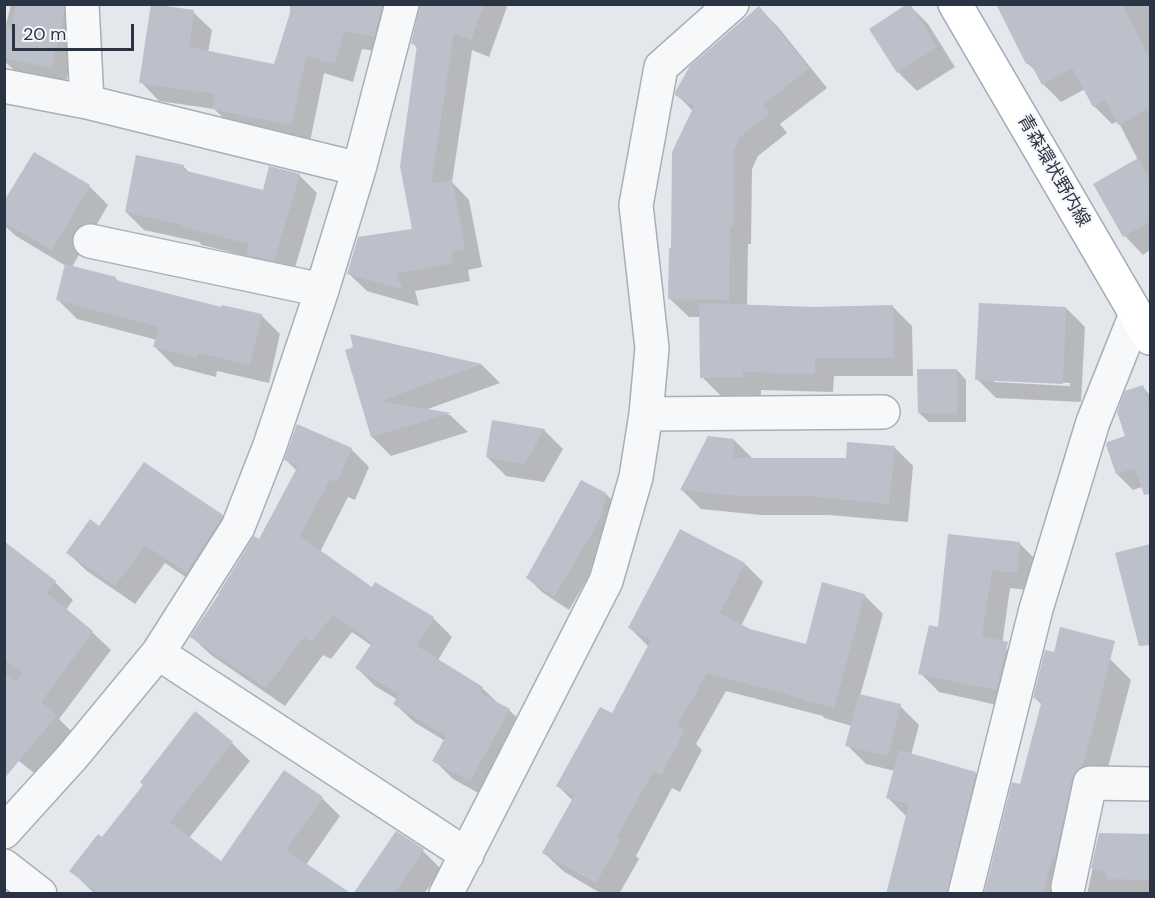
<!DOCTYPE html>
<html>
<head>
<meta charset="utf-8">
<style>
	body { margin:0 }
	#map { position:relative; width:1155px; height:898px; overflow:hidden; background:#e4e7ec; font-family:"DM Sans",sans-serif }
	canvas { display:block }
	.frame { position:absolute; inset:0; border:6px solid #2b3445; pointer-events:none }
	.scale { position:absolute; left:12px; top:24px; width:122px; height:27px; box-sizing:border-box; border:3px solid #2b3445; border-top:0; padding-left:8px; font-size:18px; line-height:21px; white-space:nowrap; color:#2b3445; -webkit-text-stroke:4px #f4f6f9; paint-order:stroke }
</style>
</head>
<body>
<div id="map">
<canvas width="1155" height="898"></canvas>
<div class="frame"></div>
<div class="scale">20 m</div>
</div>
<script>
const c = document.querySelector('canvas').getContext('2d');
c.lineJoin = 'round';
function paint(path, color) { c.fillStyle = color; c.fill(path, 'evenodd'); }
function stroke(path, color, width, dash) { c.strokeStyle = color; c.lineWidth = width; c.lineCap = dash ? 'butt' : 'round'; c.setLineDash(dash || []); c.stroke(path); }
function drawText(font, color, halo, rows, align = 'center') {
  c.font = font + ' "DM Sans","Noto Sans JP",sans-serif'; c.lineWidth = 4.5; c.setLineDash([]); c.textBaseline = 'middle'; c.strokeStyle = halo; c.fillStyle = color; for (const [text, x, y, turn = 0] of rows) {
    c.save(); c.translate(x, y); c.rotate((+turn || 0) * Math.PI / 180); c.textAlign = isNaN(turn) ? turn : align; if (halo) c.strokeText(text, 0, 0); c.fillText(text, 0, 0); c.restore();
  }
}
paint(new Path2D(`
	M11,4H75L78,30L66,82L14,70L4,61V33Z
	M294,4H415L392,54L362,49L353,82L324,73L310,142L232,126L214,109L159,101L141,82L193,12L212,30L208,53L275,66Z
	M422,4H508L489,57L472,50L452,182L469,200L482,267L468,270L470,281L415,291L419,306L367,291L348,273L414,230L418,49L413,43Z
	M1013,4H1150V250L1143,255L1125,236L1095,185L1138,160L1118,121L1112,124L1094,106L1085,89L1061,102L1043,84L1037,72L1027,63Z
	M909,5L928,24L955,67L917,91L898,72Z
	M759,8L778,27L827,88L780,124L787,133L758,156L752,169L751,244H748L747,306L814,308L893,307L912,326L913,376H834L833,392L761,390V395L721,396L702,377L701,317H689L670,299L673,249L693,111L677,95Z
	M138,157L184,167L190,173L264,192L299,175L317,193L292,278L266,273L250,257L202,245L199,242L144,230L126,212Z
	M89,186L108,205L72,267L115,278L121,283L222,309L261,315L280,334L269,383L217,371L216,377L174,366L155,347L157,340L77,319L58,300L66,266L16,236L4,225V204Z
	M1066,308L1085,327L1081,402L996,398L977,379ZM994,379L1070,383V386L994,382Z
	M352,336L482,365L500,383L425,410L450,415L468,432L391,456L372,437L347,351L355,348Z
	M957,370L966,380V422H929L919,413Z
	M1143,387L1150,395V484L1133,490L1117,474L1126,437Z
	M544,430L563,449L544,482L506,476L487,457Z
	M734,440L753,459H847L894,447L913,466L908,522L829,515H761L701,509L682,490Z
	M351,449L369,467L355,500L348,497L320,552L373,589L433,618L452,637L438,660L482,688L499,704L509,710L528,728L489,799L453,779L434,760L445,741L414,722L395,704L398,700L375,686L357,668L372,646L352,632L331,659L323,655L285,706L211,655L192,637L260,542L297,471L286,460Z
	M606,494L620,508L615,531L569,610L542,592L528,578Z
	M222,516L241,535L206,591L165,563L135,604L87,571L68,553L100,528Z
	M950,536L1019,543L1038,562L1036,591L1010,588L1002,645L1017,661L1015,709L939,692L920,673L940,629Z
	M4,543L55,582L73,600L66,610L92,632L111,650L59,719L74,734L39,777L4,749Z
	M1150,546V636L1133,618L1117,554Z
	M745,564L763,582L741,626L750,630L807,646L864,595L883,614L860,696L900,706L919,725L911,755L975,773L994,792L969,894H888L906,816L887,797L895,771L866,764L847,745L852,726L824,718L823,716L726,691L696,744L702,750L680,792L672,788L636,856L639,859L619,894H602L563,871L544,853L573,801L558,786L613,715L649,647L630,628Z
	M1110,659L1131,680L1105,779L1072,894H997L1021,785L1042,705L1035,698Z
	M232,743L250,761L189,838L221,863L322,798L340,816L306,865L350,894H95L71,871L103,840Z
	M396,833L423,851L441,869L424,894H355Z
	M1100,835H1150V894H1087Z`), '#0003');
paint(new Path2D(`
	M16,4H63L64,15L51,68L4,58V24L12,26Z
	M151,4L194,10L189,47L274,64L290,13V4H382L374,37L344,31L335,64L306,56L292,125L212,109L215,94L139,83Z
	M420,4H484L471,40L454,33L431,184L452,180L465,249L451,252L453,263L397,273L402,289L347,274L358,237L412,229L400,166L417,45L411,44Z
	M907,4H910L937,47L897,73L869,29Z
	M996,4H1122L1150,59V107L1118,125L1105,100L1093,107L1072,68L1042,85L1030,62L1026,64Z
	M759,6L809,68L763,105L770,113L740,137L734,150L733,226H730L729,300L668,299L669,248H671L672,152L694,106L675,95V92L690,66Z
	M34,152L90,185L52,250L4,223V201Z
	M136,155L184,165L183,170L263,190L269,166L300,174L274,261L247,255L249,244L182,227L183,225L125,212Z
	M1138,158L1150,181V221L1123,237L1093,184Z
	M65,264L116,277L115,280L221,307L222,305L262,314L250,365L199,353L197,358L153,347L159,327L56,300Z
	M699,303L814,307L893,305L894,358H815V374L743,372V377L700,378Z
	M979,303L1066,307L1063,384L975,380Z
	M350,334L482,364L380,401L451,413L371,437L345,350L353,347Z
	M917,369H957V413H918Z
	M1143,385L1150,407V494L1144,495L1135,468L1116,474L1106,445L1107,442L1125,436L1117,412L1125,391Z
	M492,420L545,429L524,464L486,457Z
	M297,424L352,448L337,482L330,479L300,536L372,587L375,582L434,617L417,646L483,687L480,693L510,709L470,781L432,761L446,736L393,704L399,694L355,668L372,643L333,614L312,642L304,637L266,688L190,637L219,594H218L254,536L259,539L298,466L284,460Z
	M708,436L734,439L733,458H846L847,442L895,446L889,504L809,496H741L680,490Z
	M144,462L223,515L187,573L145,545L115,586L66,553L90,519L99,526Z
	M581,480L606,493L601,517L554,597L526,578Z
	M680,529L745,563L720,613L750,629L806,644L822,582L865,594L834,708L804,700V699L707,673L677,726L685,730L661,775L653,771L617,837L621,839L596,883L542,853L574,796L556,786L600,707L612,713L651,640L628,628Z
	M948,534L1020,542L1017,573L992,570L982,636L1008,642L996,690L918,674L929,625L938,627Z
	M4,541L56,581L47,593L93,631L41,702L57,715L4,779V673L15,682L23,673L4,659Z
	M1150,544V645L1139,646L1115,553Z
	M1060,627L1115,641L1085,757L1082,766L1075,772L1072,779L1055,858H1052L1043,894H984L1012,782L1020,784L1042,700L1033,698L1045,650L1054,652Z
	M859,694L901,704L888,756L845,746Z
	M195,711L233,742L170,822L221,861L284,770L323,797L286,850L352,894H99L69,871L98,834L102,837L143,785L140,782Z
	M899,750L976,772L947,894H886L909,804L886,798Z
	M396,831L424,849L394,894H353Z
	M1099,833L1150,834V880L1106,879V872L1091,868Z`), '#bbc0ca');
const minor = new Path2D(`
	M82,4L87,102
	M4,86L87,102L359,169
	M90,241L322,290
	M646,414L883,412
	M158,653L467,855
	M4,832L72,757L158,653L238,527L269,448L322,290L359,169L402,4
	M4,866L40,894
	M1068,887L1090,783L1150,784
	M446,894L606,581L636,477L646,414L652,348L636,205L661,67L732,4
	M965,894L1036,609L1093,422L1136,314`);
const primary = new Path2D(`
	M955,4L1150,338`);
stroke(minor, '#a9aeb7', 36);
stroke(primary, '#a3abb8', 36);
stroke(minor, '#f7f8fa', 33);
stroke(primary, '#fff', 33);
drawText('18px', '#2b3445', '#f4f6f9', [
	["青森環状野内線",1053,171,60]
]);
</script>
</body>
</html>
